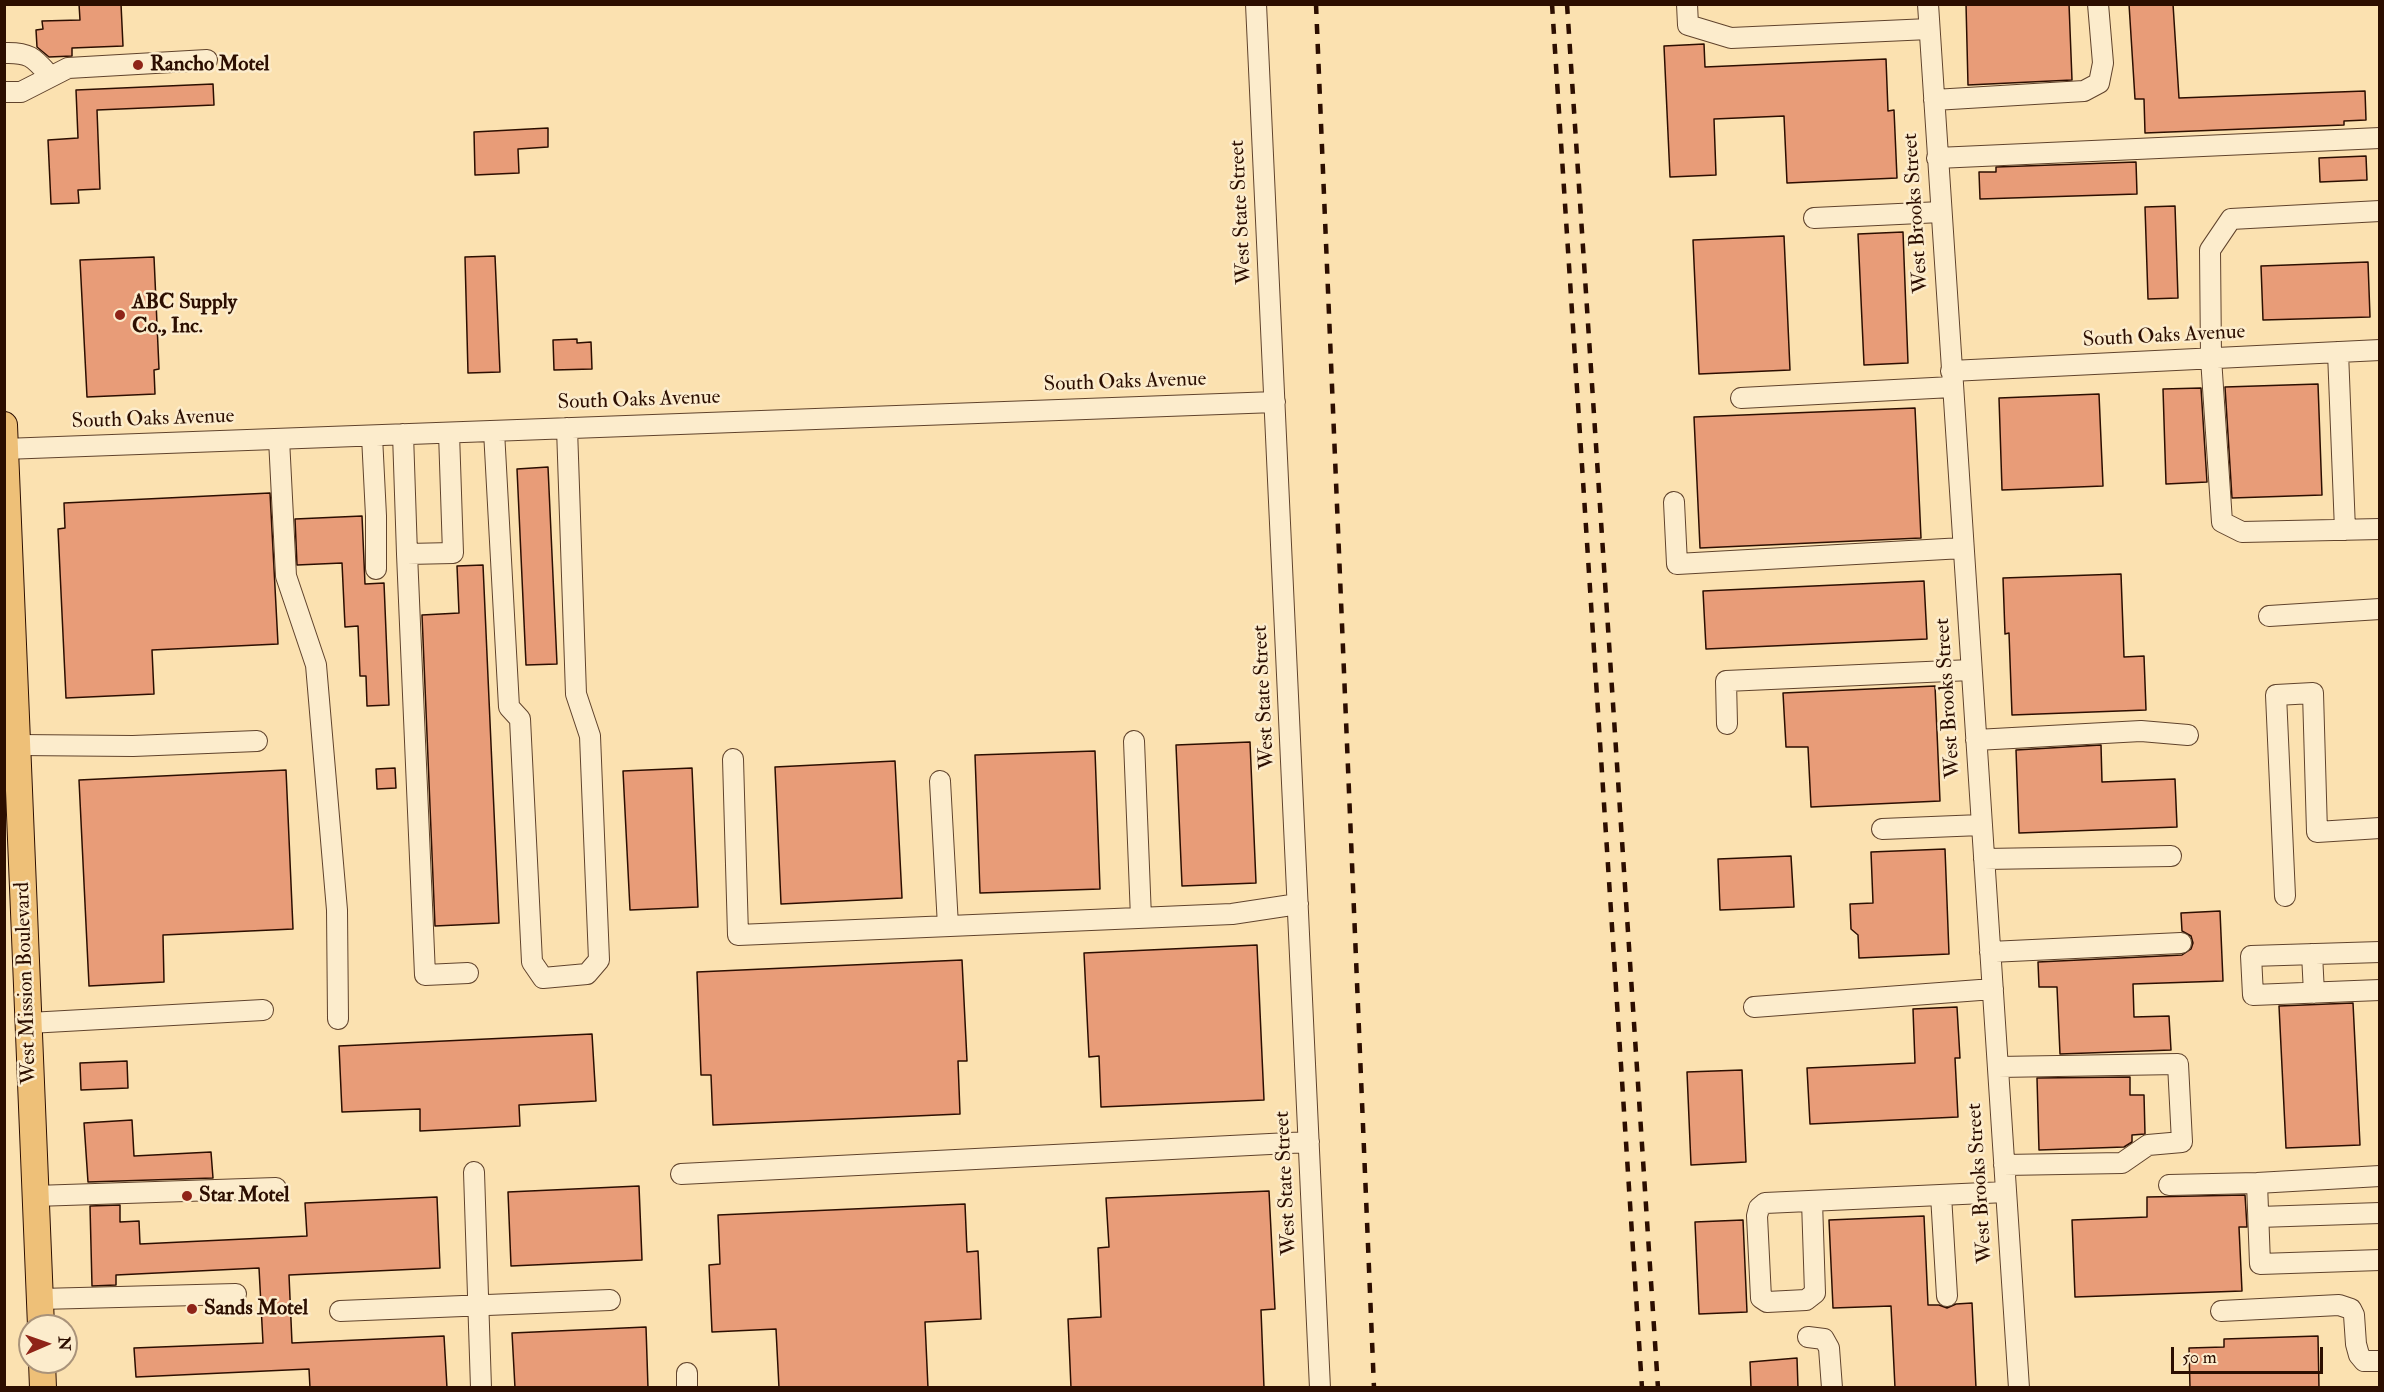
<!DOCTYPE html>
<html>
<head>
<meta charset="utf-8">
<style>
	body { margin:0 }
	#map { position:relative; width:2384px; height:1392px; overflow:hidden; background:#fbe1b0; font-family:"IM FELL Double Pica",serif }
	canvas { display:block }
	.frame { position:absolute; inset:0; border:6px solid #2c0e00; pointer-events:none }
	.north { position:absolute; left:18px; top:1314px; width:60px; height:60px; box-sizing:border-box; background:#fceccc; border:2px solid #a9937a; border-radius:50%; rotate:88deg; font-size:16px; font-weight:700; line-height:24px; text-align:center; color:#2c0e00 }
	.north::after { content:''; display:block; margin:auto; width:21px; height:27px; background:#8f2418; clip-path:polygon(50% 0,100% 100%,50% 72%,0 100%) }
	.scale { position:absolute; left:2171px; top:1347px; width:152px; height:27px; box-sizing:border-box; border:3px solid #2c0e00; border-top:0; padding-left:8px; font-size:18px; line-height:21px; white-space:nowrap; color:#2c0e00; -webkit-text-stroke:4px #fceccc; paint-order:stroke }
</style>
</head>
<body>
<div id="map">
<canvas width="2384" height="1392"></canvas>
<div class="frame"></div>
<div class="north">N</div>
<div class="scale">50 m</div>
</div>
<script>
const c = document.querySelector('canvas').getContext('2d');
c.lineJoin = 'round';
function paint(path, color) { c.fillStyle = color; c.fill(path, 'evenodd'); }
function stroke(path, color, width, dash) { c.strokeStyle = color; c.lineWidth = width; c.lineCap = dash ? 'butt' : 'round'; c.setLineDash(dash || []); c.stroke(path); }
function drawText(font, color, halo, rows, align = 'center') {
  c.font = font + ' "IM FELL Double Pica",serif'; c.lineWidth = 5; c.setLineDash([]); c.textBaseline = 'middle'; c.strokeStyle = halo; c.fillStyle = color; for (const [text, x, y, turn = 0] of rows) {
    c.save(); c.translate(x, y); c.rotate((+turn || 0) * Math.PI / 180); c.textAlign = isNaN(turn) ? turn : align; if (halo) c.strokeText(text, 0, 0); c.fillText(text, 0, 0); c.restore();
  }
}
const building = new Path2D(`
	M79,4H121L123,46L72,48V56L49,57L37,47L36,30L43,29L42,21L80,20Z
	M1966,4H2069L2072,80L1968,85Z
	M2129,4H2173L2179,98L2365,91L2366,120L2344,121V125L2145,133L2144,99H2135Z
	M1704,44L1705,67L1886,59L1888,111L1894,110L1897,178L1787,183L1784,116L1714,119L1716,175L1670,177L1664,46Z
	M213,84L214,105L97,110L100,189L78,190L79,203L51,204L48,140L78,138L76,90Z
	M548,128V147L518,149L519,173L475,175L474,132Z
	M2366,156L2367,180L2320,182L2319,158Z
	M2136,162L2137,194L1980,199L1979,172H1996V167Z
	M2175,206L2178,298L2148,299L2145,207Z
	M1903,232L1908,363L1864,365L1858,234Z
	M1784,236L1790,370L1699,374L1693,240Z
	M495,256L500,372L468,373L465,257Z
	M154,257L159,369L154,370L155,394L87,397L80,260Z
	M2368,262L2370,317L2263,320L2261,266Z
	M577,339V343L591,342L592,369L554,370L553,340Z
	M2318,384L2322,495L2232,498L2225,387Z
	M2201,388L2207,482L2166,484L2163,389Z
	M2099,394L2103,486L2002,490L1999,398Z
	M1915,408L1921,538L1700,548L1694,417Z
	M548,467L557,664L526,665L517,469Z
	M270,493L278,644L152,650L154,694L66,698L58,529L65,528L64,503Z
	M362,516L365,584L384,583L389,705L367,706L366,676H360L358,626L345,627L342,563L297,565L295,519Z
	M483,565L499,923L435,926L422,615L459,613L457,566Z
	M2121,574L2124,657L2144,656L2146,710L2012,715L2009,633L2005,634L2003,578Z
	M1924,581L1927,639L1706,649L1703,591Z
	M1935,686L1940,801L1811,807L1808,747H1786L1783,693Z
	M1250,742L1256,883L1182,886L1176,745Z
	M2101,745L2102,782L2175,779L2177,827L2019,833L2016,750Z
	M1095,751L1100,889L980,893L975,755Z
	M895,761L902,898L781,904L775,767Z
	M395,768L396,788L377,789L376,769Z
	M692,768L698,907L630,910L623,771Z
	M286,770L293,929L163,935L164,982L89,986L79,780Z
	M1945,849L1949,954L1859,958L1858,935L1851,929L1850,904L1873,903L1871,852Z
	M1791,856L1794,907L1720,910L1718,859Z
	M2220,911L2223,981L2133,984L2134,1017L2169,1016L2171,1050L2060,1054L2057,987H2039L2038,962L2182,955L2191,949L2193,943L2191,936L2182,931L2181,913Z
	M1257,945L1264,1100L1101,1107L1099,1056L1089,1057L1084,953Z
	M962,960L967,1061H958L960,1114L713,1125L711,1075H701L697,972Z
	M2353,1003L2360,1145L2286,1148L2279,1006Z
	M1957,1007L1960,1058H1955L1958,1117L1810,1124L1807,1068L1915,1063L1913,1009Z
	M592,1034L596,1101L519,1105L520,1126L420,1131V1109L342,1112L339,1046Z
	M127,1061L128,1088L81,1090L80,1063Z
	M1742,1070L1746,1162L1691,1165L1687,1072Z
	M2130,1077V1095H2144L2145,1134L2132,1135V1142L2124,1147L2039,1150L2037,1078Z
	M132,1120L134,1156L211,1152L213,1178L88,1182L84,1123Z
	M639,1186L642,1260L511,1266L508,1192Z
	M1269,1191L1275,1309L1261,1310L1264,1388H1071L1068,1319L1101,1317L1098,1248L1109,1247L1106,1198Z
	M2245,1195L2247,1227H2239L2242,1291L2075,1297L2072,1220L2147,1217V1197Z
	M437,1197L440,1268L289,1275L292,1343L444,1336L447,1388H310L309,1369L136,1377L134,1348L263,1343L259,1268L116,1275V1285L92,1286L90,1206L120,1205V1222L139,1221L140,1244L307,1236L305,1203Z
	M965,1204L967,1252L978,1251L981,1319L925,1322L928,1388H779L776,1329L712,1332L709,1265L720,1264L718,1215Z
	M1924,1216L1928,1305H1939L1947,1308L1956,1304L1972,1303L1976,1388H1895L1891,1306L1833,1308L1829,1220Z
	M1743,1220L1747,1312L1699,1314L1695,1222Z
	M646,1327L648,1388H515L512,1333Z
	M2318,1336L2319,1388H2190L2189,1348L2224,1347V1339Z
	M1797,1358L1798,1388H1751L1750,1362Z`);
paint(building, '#e89c78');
stroke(building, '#2c0e00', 1.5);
const minor = new Path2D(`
	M1256,4L1320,1388
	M1687,4L1688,25L1731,38L1929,29
	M1928,4L2019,1388
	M4,53C30,52 34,58 50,76
	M4,92H21L68,68L207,60
	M1934,100L2084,91L2099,83L2103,63L2098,4
	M1937,158L2380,138
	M2380,211L2231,219L2210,250L2211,358L2222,522L2242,532L2380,529
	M1814,218L1941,212
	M2338,352L2345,530
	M1951,371L2380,350
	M1741,398L1952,387
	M494,431L509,707L520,719L532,962L543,978L587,974L599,960L590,736L576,694L567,428
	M449,433L453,553L407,554L425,975L468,973
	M403,434L407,554
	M372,436L376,516V569
	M279,439L286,576L316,665L337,910L338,1019
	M4,449L1275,402
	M1674,502L1677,564L1963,548
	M2269,616L2380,609
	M1727,724L1726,681L1971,670
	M1976,740L2141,731L2188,735
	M1134,741L1141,918
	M18,745L133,746L257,741
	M733,759L738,935L1232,914L1298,904
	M940,781L948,926
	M1882,829L1981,825
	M1984,859L2171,856
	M2285,896L2276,695L2313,693L2317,832L2380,828
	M1990,952L2181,943
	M2380,952L2251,956L2253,995L2380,990
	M2312,954L2314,993
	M1754,1007L1993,989
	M29,1023L263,1010
	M1998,1067L2178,1064L2182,1142L2148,1145L2122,1163L2004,1165
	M474,1172L481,1388
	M681,1174L1309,1142
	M2257,1183L2260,1264L2380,1260
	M2169,1185L2257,1183L2380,1176
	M1941,1195L1947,1296
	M35,1196L276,1188
	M1812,1201L1815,1293L1806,1300L1767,1302L1761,1298L1757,1216L1759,1208L1765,1203L2006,1192
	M2259,1217L2380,1213
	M40,1299L236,1294
	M340,1311L610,1300
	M2221,1311L2339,1305L2351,1309L2354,1315L2356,1344L2359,1355L2364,1361H2380
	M1808,1337L1824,1339L1829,1348L1832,1388
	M687,1373V1388`);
const major = new Path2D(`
	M4,425L41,1326
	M42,1362L43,1388`);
stroke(minor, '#60432c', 22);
stroke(major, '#2c0e00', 28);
stroke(minor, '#fceccc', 20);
stroke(major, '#eec078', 26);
stroke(new Path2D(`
	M1316,4L1374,1388
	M1552,4L1642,1388
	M1567,4L1658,1388`), '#2c0e00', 4.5, [10, 10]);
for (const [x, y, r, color] of [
	[138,65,6,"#8f2418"],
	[120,315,6,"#8f2418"],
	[187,1196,6,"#8f2418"],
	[192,1309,6,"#8f2418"]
]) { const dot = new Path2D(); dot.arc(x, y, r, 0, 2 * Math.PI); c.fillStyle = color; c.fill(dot); stroke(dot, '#fceccc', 2); }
drawText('bold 21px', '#2c0e00', '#fceccc', [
	["Rancho Motel",150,65],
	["ABC Supply",132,303],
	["Co., Inc.",132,327],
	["Star Motel",199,1196],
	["Sands Motel",204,1309]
], 'left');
drawText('21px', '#2c0e00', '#fceccc', [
	["West State Street",1242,212,-93],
	["West Brooks Street",1917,213,-94],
	["South Oaks Avenue",2164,337,-3],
	["South Oaks Avenue",1125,383,-2],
	["South Oaks Avenue",639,401,-2],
	["South Oaks Avenue",153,420,-2],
	["West State Street",1265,697,-93],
	["West Brooks Street",1949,698,-94],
	["West Mission Boulevard",27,983,-92],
	["West State Street",1287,1183,-93],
	["West Brooks Street",1981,1183,-94]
]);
</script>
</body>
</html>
